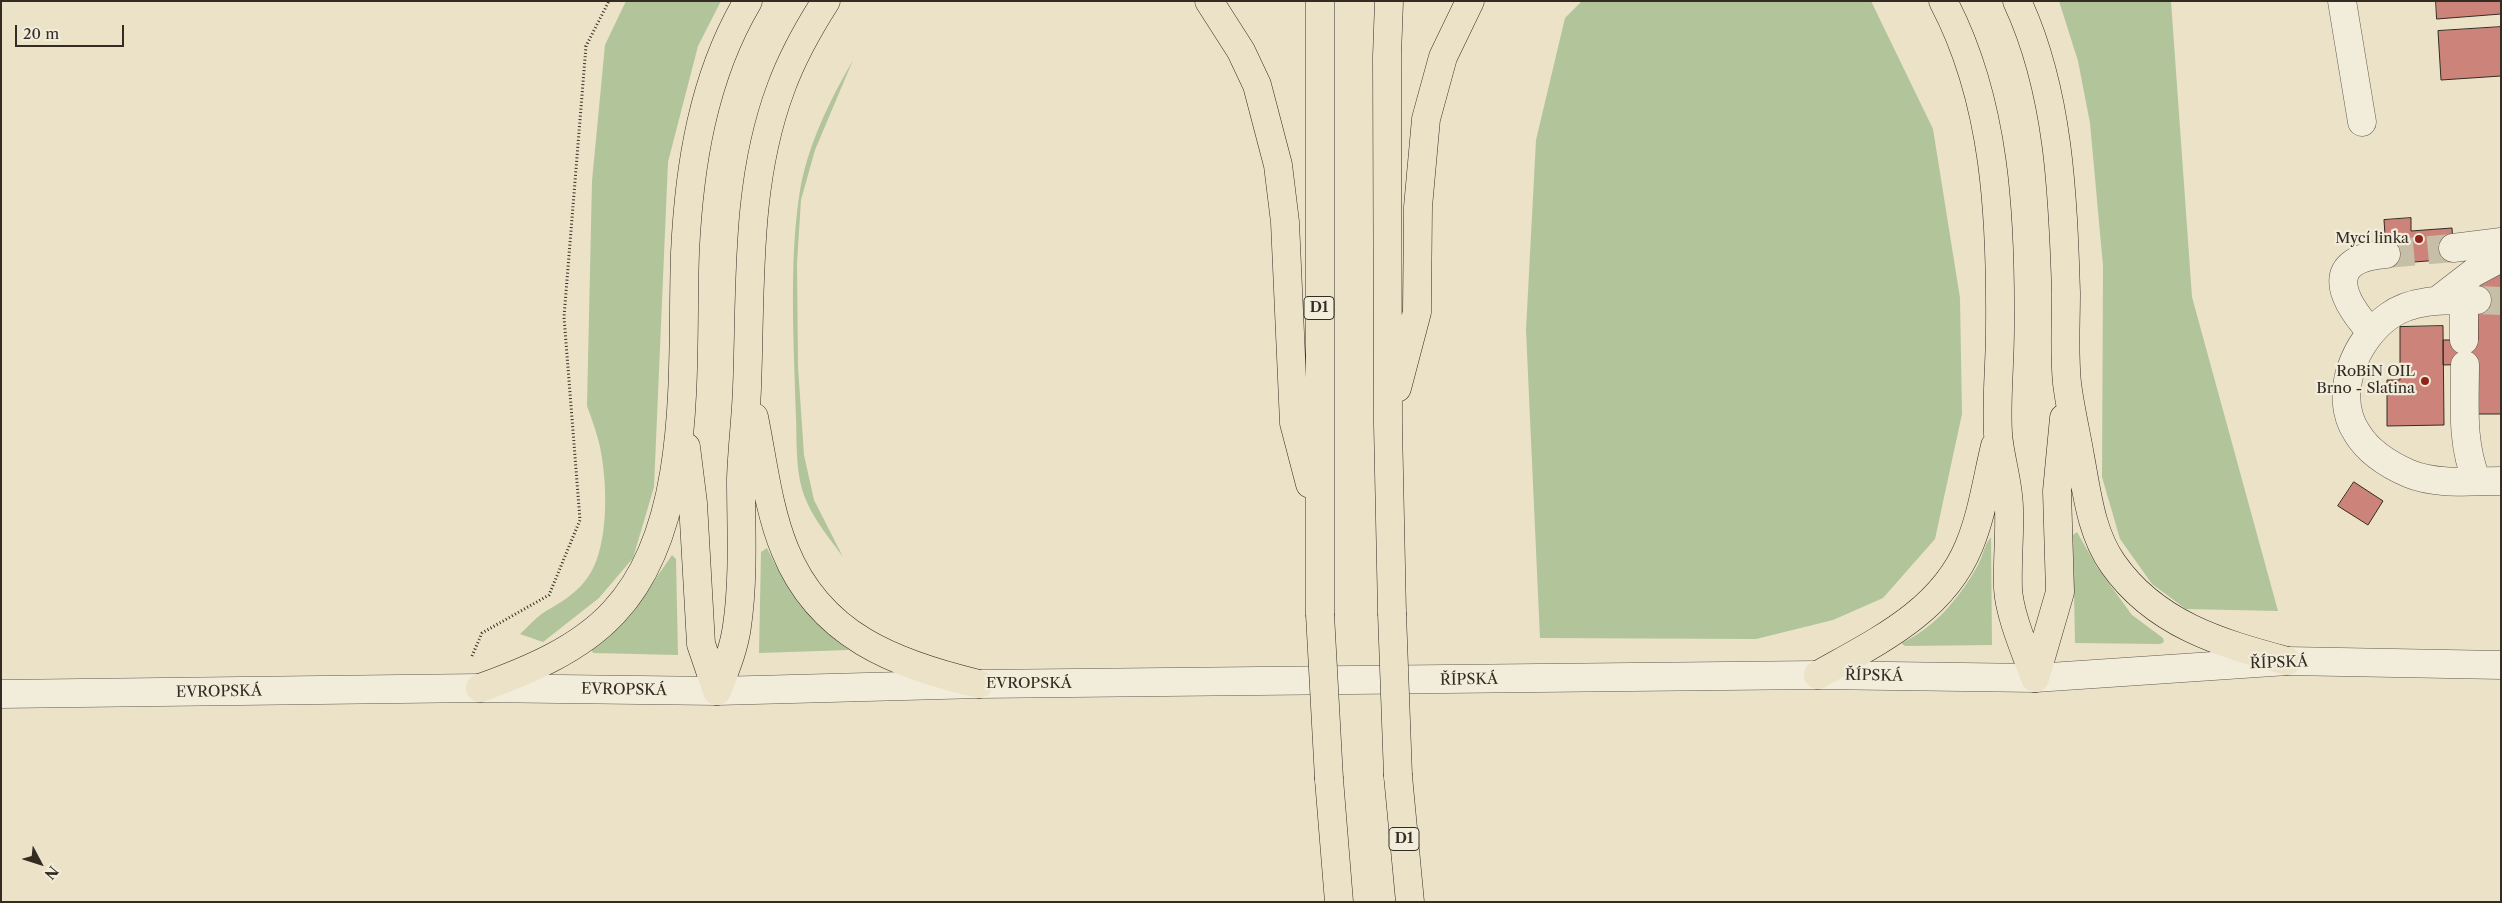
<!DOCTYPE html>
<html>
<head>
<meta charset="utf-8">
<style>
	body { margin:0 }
	#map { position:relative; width:2502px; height:903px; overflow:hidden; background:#ebe2c8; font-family:"Libre Caslon Text",serif }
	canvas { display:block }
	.frame { position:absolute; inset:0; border:2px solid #342c23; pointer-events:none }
	.north { position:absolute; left:15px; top:838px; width:50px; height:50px; -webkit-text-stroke:4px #f2ecdb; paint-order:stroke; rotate:130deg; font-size:14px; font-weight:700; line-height:20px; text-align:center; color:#342c23 }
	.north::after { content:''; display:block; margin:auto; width:18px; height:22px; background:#342c23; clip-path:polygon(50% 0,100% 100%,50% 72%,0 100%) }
	.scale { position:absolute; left:15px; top:25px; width:109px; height:22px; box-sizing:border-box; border:2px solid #342c23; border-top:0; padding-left:6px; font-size:15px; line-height:18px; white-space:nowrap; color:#342c23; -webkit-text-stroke:4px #f2ecdb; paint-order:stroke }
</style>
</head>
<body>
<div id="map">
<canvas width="2502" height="903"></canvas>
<div class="frame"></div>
<div class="north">N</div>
<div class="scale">20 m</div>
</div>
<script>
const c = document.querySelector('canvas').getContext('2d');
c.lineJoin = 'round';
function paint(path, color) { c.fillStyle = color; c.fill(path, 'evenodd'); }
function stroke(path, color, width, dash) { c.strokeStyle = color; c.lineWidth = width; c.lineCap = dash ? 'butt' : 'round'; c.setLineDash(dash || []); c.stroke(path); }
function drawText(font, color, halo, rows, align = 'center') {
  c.font = font + ' "Libre Caslon Text",serif'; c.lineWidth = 4.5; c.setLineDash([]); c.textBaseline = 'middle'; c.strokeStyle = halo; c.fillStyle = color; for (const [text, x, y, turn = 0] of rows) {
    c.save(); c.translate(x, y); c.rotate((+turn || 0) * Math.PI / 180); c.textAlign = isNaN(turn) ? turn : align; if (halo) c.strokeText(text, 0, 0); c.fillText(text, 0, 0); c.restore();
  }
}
paint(new Path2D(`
	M626,1H721L698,46L668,162L654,487L633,558L599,598L543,642L520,634C528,627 537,616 546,611C560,603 575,594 585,581C611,551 608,476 598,439C595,428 591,417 587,406L592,181L605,45Z
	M1582,1H1871L1933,129L1960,298L1962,414L1935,539L1883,598L1833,620L1756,639L1540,638L1526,330L1536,140L1565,18Z
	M2059,1H2171L2192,297L2278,611L2186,609L2152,584L2120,539L2102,477L2103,266L2090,123L2078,61Z
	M853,60L815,150L801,200L797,263L798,367L804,455L814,500L843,557C830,539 814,520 806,500C795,475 797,443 796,417C794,348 789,265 799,197C806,148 829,102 853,60Z
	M2077,532L2097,567L2132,615L2163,638L2164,642L2160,644L2075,643L2073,535Z
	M1991,537L1992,645L1905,646L1901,643C1934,629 1961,596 1978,565C1983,556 1984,545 1991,537Z
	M767,548C786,589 812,624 849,650L759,653L761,552Z
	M672,555L676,559L678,655L593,653L591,649L595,644L636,607Z`), '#b2c49a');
const building = new Path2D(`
	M2436,1H2501V14L2437,19Z
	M2501,27V76L2441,80L2438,31Z
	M2411,218V231L2452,228L2454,259L2387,264L2384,220Z
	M2501,268V414H2478V364L2443,365V340H2478L2477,269Z
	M2443,326L2444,425L2387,426V380H2400V327Z
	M2354,482L2383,501L2368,525L2338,506Z`);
paint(building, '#cc847a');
stroke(building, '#342c23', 1);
stroke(new Path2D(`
	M2386,254L2453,248
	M2477,300L2501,301`), '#c6bea7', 28, [28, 14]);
const minor = new Path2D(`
	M2342,1L2362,122
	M2453,248L2501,242
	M2438,300L2473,273L2501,258
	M2464,300V340
	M2477,300C2449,300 2413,298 2389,316C2355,340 2332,395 2357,433C2369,453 2389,465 2410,474C2438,485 2471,481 2501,481
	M2371,332C2340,298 2323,259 2386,254
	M2465,365C2465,404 2461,444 2477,481
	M1,694L480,688L717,691L979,684L1818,675L2035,678L2287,661L2501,665`);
const highway = new Path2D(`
	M1209,1L1241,51L1257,85L1278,165L1285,222L1294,423L1310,484
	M1389,1L1387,56L1388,425L1392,613
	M1943,1C1996,101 2001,218 2000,329C2000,364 1996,399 1998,434C2000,459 2009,484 2009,509C2010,535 2007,562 2008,588C2009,614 2026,653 2035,678
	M2017,1C2059,91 2063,195 2066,293C2066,323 2064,354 2067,383C2070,408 2076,432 2080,456C2087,493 2091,533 2113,564C2155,624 2220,643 2287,661
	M1397,388L1417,312L1418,207L1426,119L1443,57L1470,1
	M754,417C763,461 768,509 785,550C820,636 895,664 979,684
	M686,447L693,503L701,644L717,691
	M1320,614V1
	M1818,675C1876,642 1942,612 1969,546C1982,515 1987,479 1995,446
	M2035,678L2060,592L2057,491L2064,418
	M480,688C527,671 579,650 614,612C695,526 681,364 685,253C689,166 703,77 748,1
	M717,691C725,670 734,649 737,626C744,578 741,527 741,479C742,448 746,418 747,388C751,288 745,184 781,88C792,58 808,29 826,1
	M1398,776L1410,902
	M1329,779L1339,902`);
stroke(minor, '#625a4c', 29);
stroke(highway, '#342c23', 29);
stroke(new Path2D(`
	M472,656L482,633L549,595L580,520L564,317L586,46L609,1`), '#342c23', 3, [1, 2.5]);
stroke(minor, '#f2ecdb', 28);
stroke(highway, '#ebe2c8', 28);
const highwayBridge = new Path2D(`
	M1392,613L1398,776
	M1320,614L1329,779`);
stroke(highwayBridge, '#342c23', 29, []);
stroke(highwayBridge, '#ebe2c8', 28);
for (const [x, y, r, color] of [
	[2419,239,5,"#8f2418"],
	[2425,381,5,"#8f2418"]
]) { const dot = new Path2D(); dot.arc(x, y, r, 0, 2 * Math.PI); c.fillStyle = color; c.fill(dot); stroke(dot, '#f2ecdb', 2); }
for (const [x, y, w] of [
	[1319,308,30],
	[1404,839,30]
]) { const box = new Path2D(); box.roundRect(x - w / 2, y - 11.5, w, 23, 4); c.fillStyle = '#f2ecdb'; c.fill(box); stroke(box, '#342c23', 1); }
drawText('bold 14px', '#342c23', null, [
	["D1",1319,308],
	["D1",1404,839]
]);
drawText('15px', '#342c23', '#f2ecdb', [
	["Mycí linka",2409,239],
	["RoBiN OIL",2415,372],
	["Brno - Slatina",2415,389]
], 'right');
drawText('15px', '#342c23', '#f2ecdb', [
	["ŘÍPSKÁ",2279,663,-2],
	["ŘÍPSKÁ",1874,676,1],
	["ŘÍPSKÁ",1469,680,-1],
	["EVROPSKÁ",1029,684],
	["EVROPSKÁ",624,690,1],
	["EVROPSKÁ",219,692,-1]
]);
</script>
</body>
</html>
